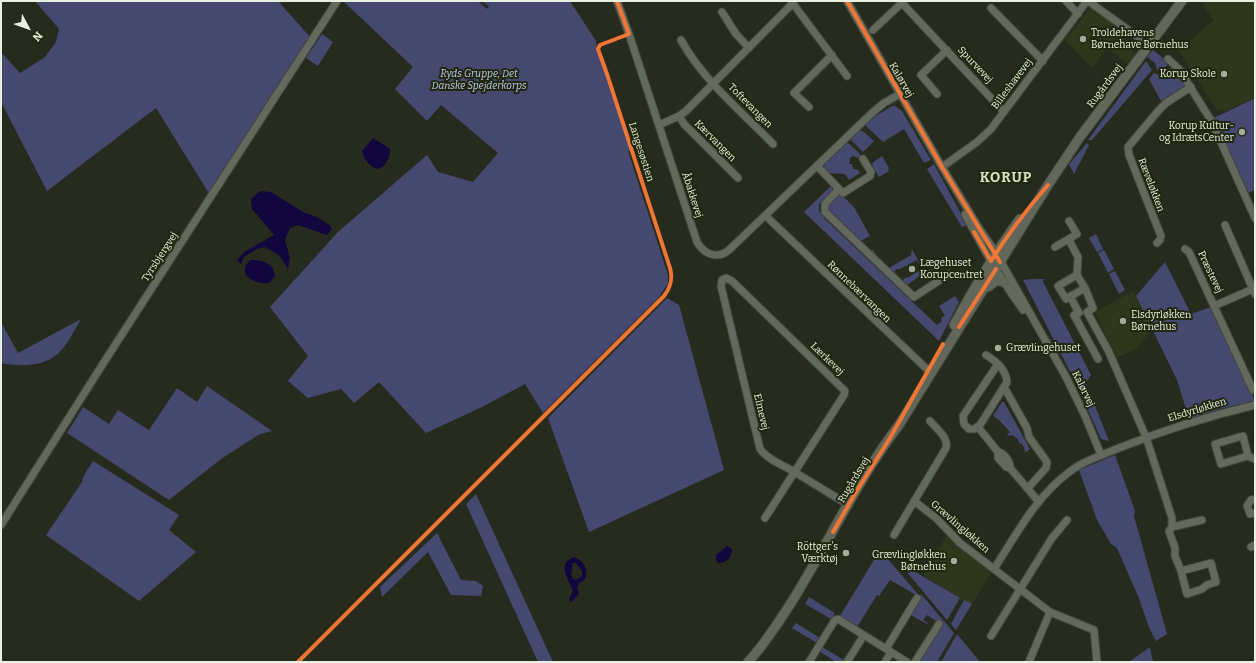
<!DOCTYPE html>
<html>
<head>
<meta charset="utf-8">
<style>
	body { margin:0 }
	#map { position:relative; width:1256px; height:663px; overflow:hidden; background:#272b1e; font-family:Bitter,serif }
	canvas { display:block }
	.frame { position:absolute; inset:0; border:2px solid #eaf0e0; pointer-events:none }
	.north { position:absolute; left:8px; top:8px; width:40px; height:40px; -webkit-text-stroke:3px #1f270e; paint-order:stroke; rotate:131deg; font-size:11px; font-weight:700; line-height:16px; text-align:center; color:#eaf0e0 }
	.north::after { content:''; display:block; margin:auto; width:14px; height:18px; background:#eaf0e0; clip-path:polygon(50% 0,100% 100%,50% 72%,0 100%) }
</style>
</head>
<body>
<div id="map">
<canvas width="1256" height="663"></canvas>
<div class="frame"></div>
<div class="north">N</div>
</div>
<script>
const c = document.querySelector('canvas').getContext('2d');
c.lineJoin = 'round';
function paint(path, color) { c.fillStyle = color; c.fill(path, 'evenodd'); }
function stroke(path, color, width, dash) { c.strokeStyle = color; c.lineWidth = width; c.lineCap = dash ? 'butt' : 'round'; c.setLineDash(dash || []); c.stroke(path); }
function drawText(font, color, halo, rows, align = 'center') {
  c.font = font + ' Bitter,serif'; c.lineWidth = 4; c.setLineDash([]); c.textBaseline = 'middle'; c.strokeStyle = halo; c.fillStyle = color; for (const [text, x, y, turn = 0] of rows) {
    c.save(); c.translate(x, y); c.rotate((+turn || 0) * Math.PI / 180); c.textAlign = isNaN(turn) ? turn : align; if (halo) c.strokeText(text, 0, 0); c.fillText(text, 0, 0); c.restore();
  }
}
paint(new Path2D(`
	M1201,1H1255V97L1225,111L1216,109L1179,51L1213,20Z
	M1093,8L1126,32L1123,37L1133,52L1137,55L1129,65L1107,48L1092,68L1065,40L1089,9Z
	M1133,291L1152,330L1136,349L1117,358L1095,312Z
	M947,535L963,550L991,573L971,605L923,575Z`), '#2e371b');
paint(new Path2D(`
	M35,1H278L311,38L210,195L156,108L47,191L1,102V52L20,73L45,57L56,42L59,29Z
	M343,1H478L487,9L489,6L481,1H570L596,41L597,49L607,75L631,150L628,151L668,275V284L659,297L543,413L525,384L482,407L426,433L379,382L354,403L341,389L308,398L288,381L308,356L270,307L338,232L427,155L438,172L473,182L498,153L441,105L427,121L395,89L413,67Z
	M322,34L333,42L318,66L306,58Z
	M1153,50L1169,63L1163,70H1157L1155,63L1147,57Z
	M1146,61L1152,70L1092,140H1088Z
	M1173,66L1187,85L1161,101L1149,79L1154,73C1163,78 1167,72 1173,66Z
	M1255,98V190L1248,193L1214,118Z
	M892,106H895L902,111L931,160L924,163L904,129L883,142L866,126V122Z
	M859,130L864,132L874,141L863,152L849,138Z
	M846,141L862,156L858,158L853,156L850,158L849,164H852L853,169L858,170L860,173L849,180L845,174L826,173L822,166V164Z
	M1087,143L1089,145L1074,174L1069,164Z
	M882,156L889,168L888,169L889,171L879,177L872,165L873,164L872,163Z
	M934,164L967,225L962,227L927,169Z
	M831,186L833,190L819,204V211L826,220L937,325L942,321L941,318L945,316L939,306L955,296L959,302L939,341L804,212Z
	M841,194L854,207L870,236L860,241L829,213L828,205L837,195Z
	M1096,234L1103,249L1097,252L1089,238Z
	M867,248L870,251L873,250L881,261L889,268L911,255L912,249L925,272L906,286L898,279L899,278L902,281L906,277L907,278L922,269L917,260L900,269H897L893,273L896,275L895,276L867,250Z
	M1104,250L1114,269L1108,273L1098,253Z
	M1165,262L1191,314L1214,306L1255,401L1219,409L1189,419L1177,380L1136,296Z
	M1115,271L1125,290L1119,294L1109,274Z
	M1032,279H1044L1043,282L1091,375L1086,383L1109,441L1101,439L1075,381L1023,280Z
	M667,298L679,305L724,470L589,532L548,418Z
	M81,319C66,345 59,364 26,365C17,365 9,365 1,363V322L18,353Z
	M207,386L272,431L260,434L221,459L169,500L67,433L83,407L109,424L118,410L149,430L177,388L197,402Z
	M1002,402H1004L1030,449L1025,453L1024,447L1021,443H1019L1018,439L1012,435L1008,436L1007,435L1010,432L999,420L993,416Z
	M1115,455L1135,511L1134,516L1167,634L1156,641L1150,630L1138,596L1117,548L1111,544L1097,520L1079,470Z
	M93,461L179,515L169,530L196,552L139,601L46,535L82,482L84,475Z
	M476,494L553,662H538L466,504Z
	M437,533L461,580L476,581L483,586L481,596L451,595L428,552L382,597L380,587Z
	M880,550L917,593L916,595L890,580L879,596L877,595L857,627L840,616Z
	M907,567L960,598L947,620L905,570Z
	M921,594L954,633L937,662H918L941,624L927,615L923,620L928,623L927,624L909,614Z
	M809,597L835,613L831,619L805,604Z
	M964,600L972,604L956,630L951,624Z
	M796,623L820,638L817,643L792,628Z
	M957,634L980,662H941Z
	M822,647L844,660L843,662H836L819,651Z
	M1150,647L1153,662H1129Z`), '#45496f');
paint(new Path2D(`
	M373,138L390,149C390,158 386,166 378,169C369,166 364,160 362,151Z
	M260,191L271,192L303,212L317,217L329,225L332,229L327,235L298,225L290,228L285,240L290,258L288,269L279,255L265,247L257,249L244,257L241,264L237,260L244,252L274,235L252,209L251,199Z
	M250,260C261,260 274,262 275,276L269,283C256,285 235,275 250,260Z
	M727,546L732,549C732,556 726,564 718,563L716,560V555Z
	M575,557C585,563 587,567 586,578C579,585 575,584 579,594L573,601L570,602L569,599L573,591C568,579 556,562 575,557ZM573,563H576L582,571V576L576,580L573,579L571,574Z`), '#11073e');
const minor = new Path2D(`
	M617,1L629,34L697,242C704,254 717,260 729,250L872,113L884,103L900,94
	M791,1L847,76
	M847,1L942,167L979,228L996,253L1066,377L1085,416L1101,455
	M1066,1L1078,14
	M1088,1L1141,39
	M902,3L1004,112
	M991,8L1043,61
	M722,12L736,34L749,48
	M873,30L904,1
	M681,40C703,80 741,111 773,144
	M1168,59L1179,69L1212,122L1255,218
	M937,94L921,75L947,50
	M809,107L794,93L832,55
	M679,116L684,124L738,178
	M659,125L679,116L686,111L793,3
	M817,166L843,193L870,176L871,172L863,159
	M942,167L977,142L991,129L1087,1
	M839,189L825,204V212L914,297L949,274
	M965,214C982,247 1001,280 1023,310
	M769,219L931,373
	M1225,225L1255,294
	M1069,240L1078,257L1077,275L1085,288
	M1157,243L1160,240L1161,236L1129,155L1128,147L1159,110L1166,103L1191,87
	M1055,247L1077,234L1069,221
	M1185,249L1189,252L1253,390
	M1077,275L1058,286L1066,299L1085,288L1093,308L1087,312L1108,350L1146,437L1172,518V527L1169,531L1175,548V556L1181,571L1211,563L1216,582L1207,585L1202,589L1187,594L1181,571
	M1070,296L1079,313L1074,315L1098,359
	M1214,306L1255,288
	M986,355C996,361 1006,370 1007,382L980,425L974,429H969L964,424L963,416L998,364
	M1004,387L1027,428L1029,437L1047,462L1046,468L1028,488
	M978,427L998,452V458L1006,467L1010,468L1039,502
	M998,452C1003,452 1011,462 1010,468
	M1248,456L1243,436L1215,444L1221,464L1248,456L1255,459
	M1255,499L1251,500L1247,506L1250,514L1255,513
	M914,501L936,518L960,543L1050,612L1094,630L1097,662
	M765,518L844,395L845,391L732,281L726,278L722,280L721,286L760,449C767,459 782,465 793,471C811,482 830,494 849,505
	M1,525L99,370L337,1
	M1172,527L1202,520
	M894,535L946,448C949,438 936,428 930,421
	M1251,547L1255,545
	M994,569C1016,535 1035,498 1068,473C1083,461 1102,455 1119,448C1164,430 1209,416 1255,405
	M991,636L1052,538L1067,520
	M886,649L917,598
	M809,662L835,620L838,619L907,662
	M847,662L864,635
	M885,662L891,652
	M915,662L939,624
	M1029,662L1050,612`);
const major = new Path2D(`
	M988,287L997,280L1003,282
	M954,325C974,288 995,253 1020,219
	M748,662C765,644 778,623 791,603C828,544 857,480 899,425L1048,185L1080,137L1182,1`);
stroke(minor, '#41463a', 9);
stroke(major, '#41463a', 11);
stroke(minor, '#64685d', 7);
stroke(major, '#63675a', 9);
stroke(new Path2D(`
	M847,1L942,167L979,228L1000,262
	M974,232L991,261C1008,234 1027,209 1048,185
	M959,327L996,269
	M833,532L856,492L890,438L943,344
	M298,662L664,296C671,287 673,279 670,268L607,74L598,49L600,45L629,34L617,1`), '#f07635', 4);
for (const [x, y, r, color] of [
	[1083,39,4,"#a6ab9c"],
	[1224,74,4,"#a6ab9c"],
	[1242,132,4,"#a6ab9c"],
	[912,269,4,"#a6ab9c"],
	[1123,321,4,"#a6ab9c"],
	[998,348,4,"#a6ab9c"],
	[846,553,4,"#a6ab9c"],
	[954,561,4,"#a6ab9c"]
]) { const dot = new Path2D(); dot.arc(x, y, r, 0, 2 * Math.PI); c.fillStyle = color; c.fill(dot); stroke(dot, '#1f270e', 1.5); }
drawText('10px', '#eaf0e0', '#1f270e', [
	["Troldehavens",1091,33],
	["Børnehave Børnehus",1091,45],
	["Korup Skole",1216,74,"right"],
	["Korup Kultur-",1234,126,"right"],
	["og IdrætsCenter",1234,138,"right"],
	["Lægehuset",920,263],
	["Korupcentret",920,275],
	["Elsdyrløkken",1131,315],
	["Børnehus",1131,327],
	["Grævlingehuset",1006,348],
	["Röttger's",838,547,"right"],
	["Værktøj",838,559,"right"],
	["Grævlingløkken",946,555,"right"],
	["Børnehus",946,567,"right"]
], 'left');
drawText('10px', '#eaf0e0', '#1f270e', [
	["Spurvevej",975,65,47],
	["Kalørvej",901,80,60],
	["Billeshavevej",1012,84,-53],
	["Rugårdsvej",1105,86,-53],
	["Toftevangen",750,106,45],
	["Kærvangen",715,141,45],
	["Langesøstien",641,152,72],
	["Ræveløkken",1151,185,69],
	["Åbakkevej",692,195,72],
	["Tyrsbjergvej",160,257,-57],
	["Præstevej",1210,272,65],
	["Rønnebærvangen",859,292,44],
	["Lærkevej",827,359,44],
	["Kalørvej",1083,389,64],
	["Elsdyrløkken",1197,410,-17],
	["Elmevej",761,412,77],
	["Rugårdsvej",854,480,-59],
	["Grævlingløkken",960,527,41]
]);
drawText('italic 10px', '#c4c9f0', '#1f270e', [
	["Ryds Gruppe, Det",479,74],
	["Danske Spejderkorps",479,86]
]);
c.letterSpacing = '1px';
drawText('bold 14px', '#d7e3c4', '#1f270e', [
	["KORUP",1006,178]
]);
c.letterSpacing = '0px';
</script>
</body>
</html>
